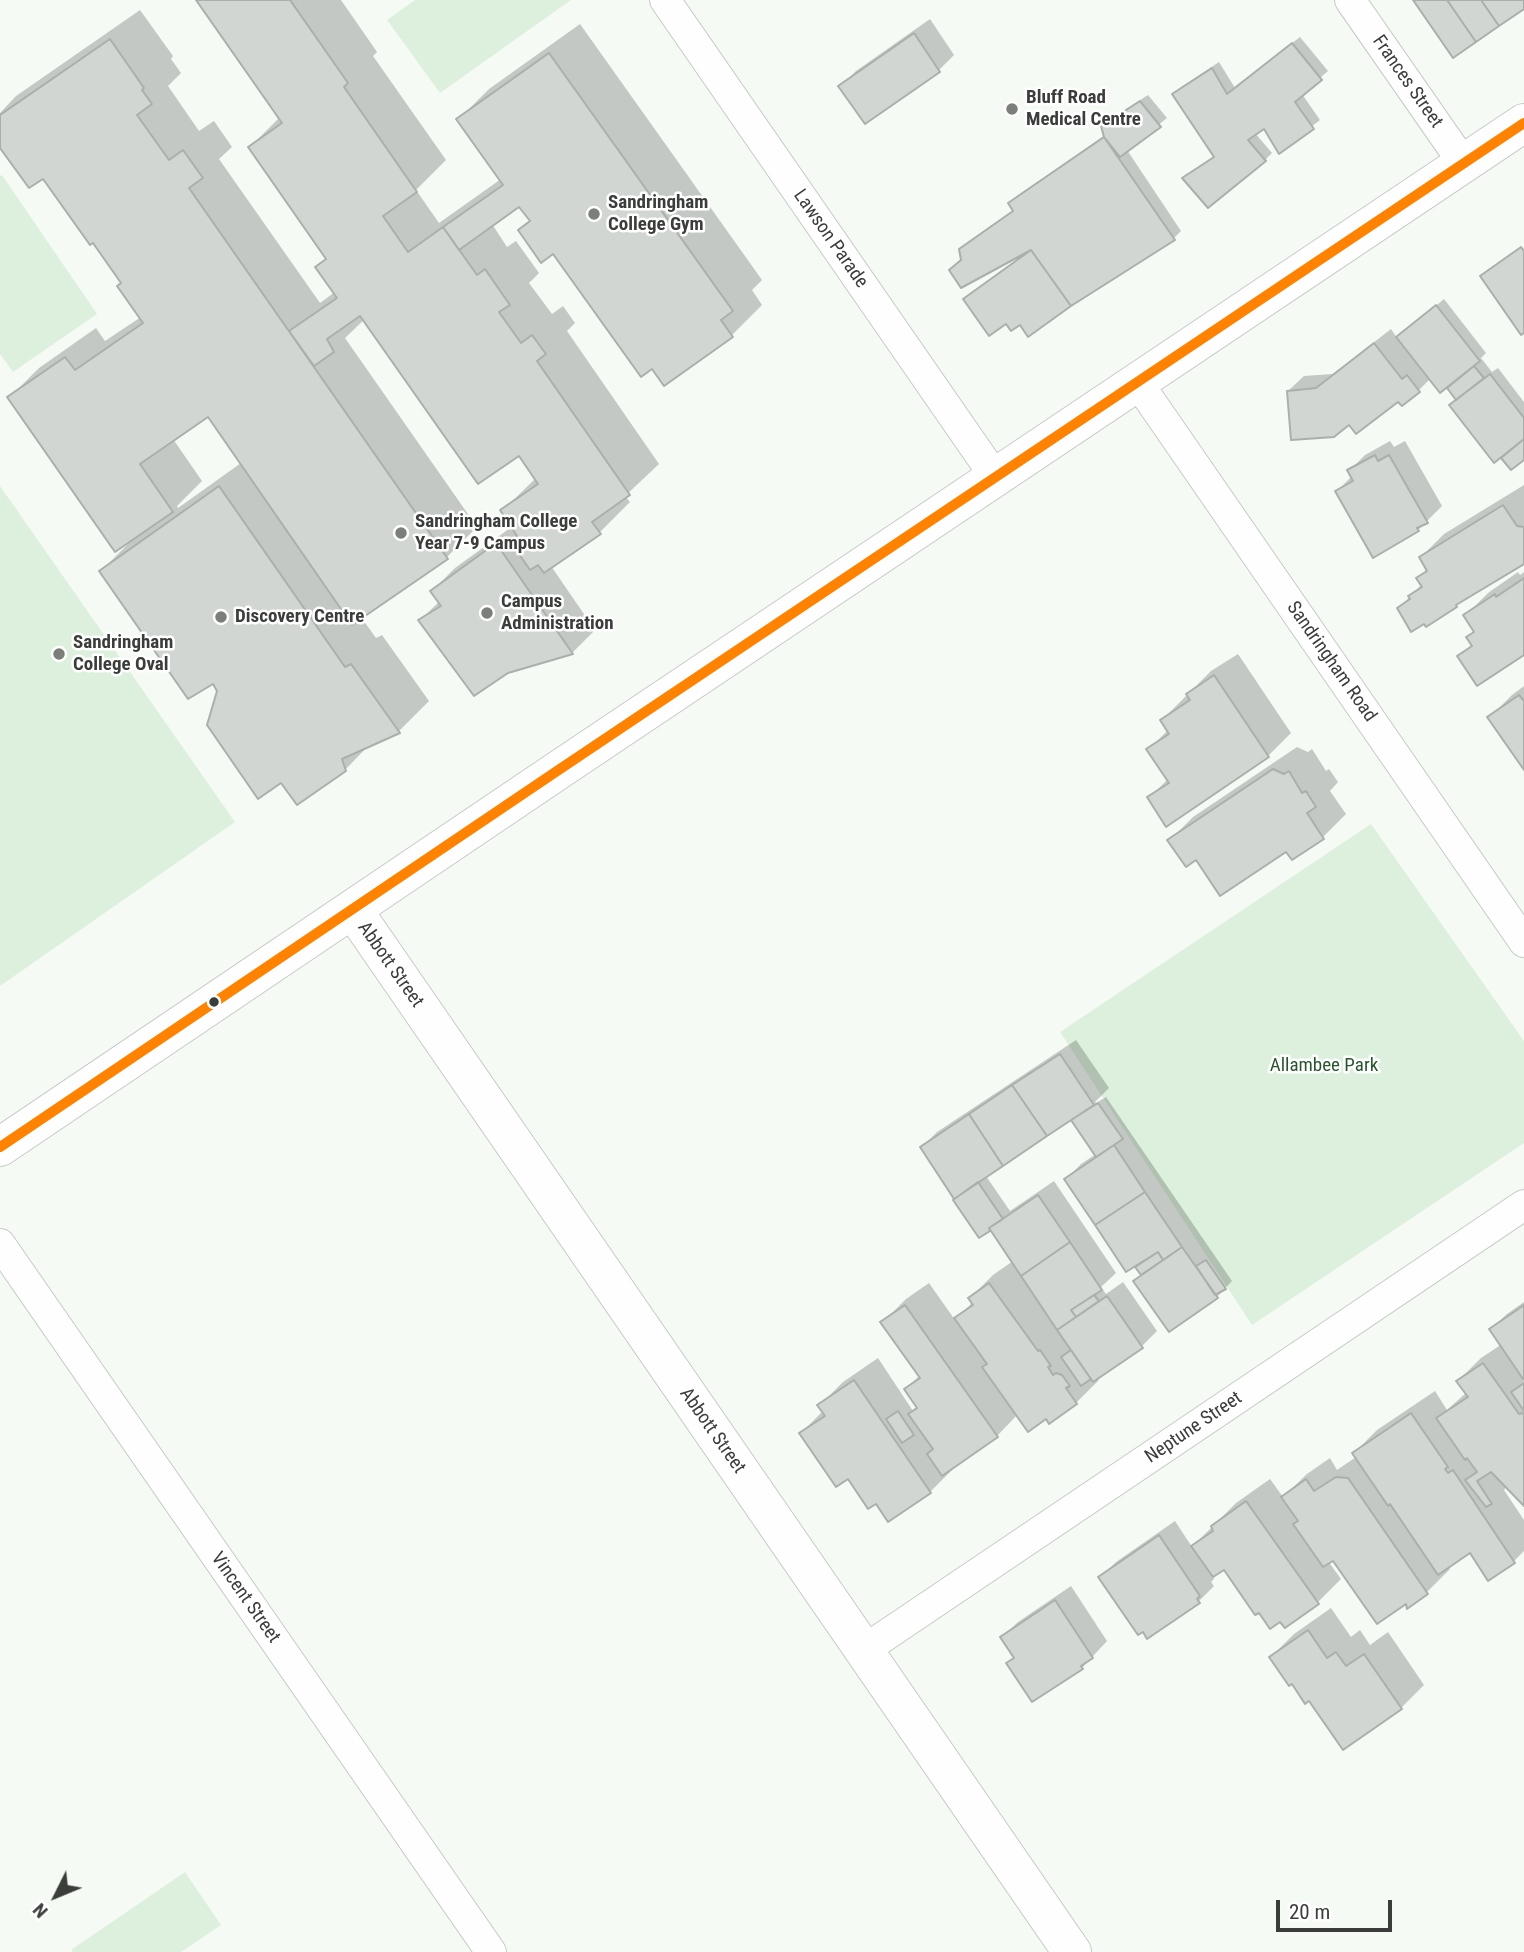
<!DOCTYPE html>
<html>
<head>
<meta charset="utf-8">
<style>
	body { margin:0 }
	#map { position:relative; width:1524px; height:1952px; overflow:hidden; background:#f5faf5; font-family:"Roboto Condensed",sans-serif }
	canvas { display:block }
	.north { position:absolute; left:21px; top:1861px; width:70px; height:70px; -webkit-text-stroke:5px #fff; paint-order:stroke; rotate:227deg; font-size:19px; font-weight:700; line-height:28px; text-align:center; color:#3a3d3a }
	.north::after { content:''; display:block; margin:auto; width:24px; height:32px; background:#3a3d3a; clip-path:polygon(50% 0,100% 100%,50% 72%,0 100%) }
	.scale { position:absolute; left:1276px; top:1900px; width:116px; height:32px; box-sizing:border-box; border:4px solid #3a3d3a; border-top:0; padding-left:9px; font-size:21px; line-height:24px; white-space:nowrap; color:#3a3d3a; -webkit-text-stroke:5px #fff; paint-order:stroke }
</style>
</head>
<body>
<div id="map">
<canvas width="1524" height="1952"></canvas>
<div class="north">N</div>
<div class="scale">20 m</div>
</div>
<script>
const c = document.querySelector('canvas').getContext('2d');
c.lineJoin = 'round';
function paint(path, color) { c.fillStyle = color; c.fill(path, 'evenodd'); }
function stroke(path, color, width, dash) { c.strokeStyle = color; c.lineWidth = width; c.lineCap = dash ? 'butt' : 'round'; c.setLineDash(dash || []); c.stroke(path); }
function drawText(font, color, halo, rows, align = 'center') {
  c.font = font + ' "Roboto Condensed",sans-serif'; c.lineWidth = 5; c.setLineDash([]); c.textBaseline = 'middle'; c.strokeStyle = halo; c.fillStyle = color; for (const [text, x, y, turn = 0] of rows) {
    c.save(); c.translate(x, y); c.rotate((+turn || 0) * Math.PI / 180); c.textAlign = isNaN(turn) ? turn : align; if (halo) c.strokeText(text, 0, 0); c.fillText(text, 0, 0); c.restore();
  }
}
paint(new Path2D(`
	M415,0H571L440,93L387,20Z
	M2,175L97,314L13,372L0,354V176Z
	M0,486L235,822L0,986Z
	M1371,824L1524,1041V1143L1252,1325L1060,1032Z
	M185,1872L221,1925L181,1952H73L71,1950Z`), '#ddf0de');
paint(new Path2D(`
	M199,0H341L377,52L373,56L446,160L416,190L439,223L501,179L459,119L489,89L580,24L762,280L752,290L762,305L732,335L665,383L554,251L520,230L531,219L519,204L492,224L507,247L516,241L539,273L529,283L552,314L563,306L575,323L567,331L659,464L625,496L630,502L600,532L551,566L595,630L572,653L420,620L440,601L432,591L455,568L513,526L502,511L536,478L519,453L365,319L345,338L477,527L447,557L361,617L376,638L382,635L429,701L399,731L370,744L345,770L219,691L213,681L101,571L128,544L9,398L39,368L96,328L105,341L141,317L123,283L43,177L0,145V113L16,96L140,10L173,56L171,59L181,73L168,86L199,131L214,121L232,147L219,159L320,303L335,292L317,267L327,257L250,147L280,117ZM208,415L241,463L178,508L177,506L202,481L173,439Z
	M930,19L954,55L939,70L865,122L841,86L856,71Z
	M1300,37L1328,71L1302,94L1320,120L1280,151L1264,126L1255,133L1272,153L1265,160L1185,178L1192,171L1216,156L1174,94L1181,87L1219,62L1235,88Z
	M1148,95L1167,118L1127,150L1181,231L1174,238L1020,323L1019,256L962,259L961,249L968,242L1014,210L1010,203L1017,196L1105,135L1103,127L1111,119Z
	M1444,299L1486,353L1481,358L1492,372L1498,368L1524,402V458L1511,468L1447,385L1431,378L1418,391L1349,423L1288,391L1304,376L1333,374L1391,329L1397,338Z
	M1390,441L1394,447L1405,441L1442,506L1418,530L1374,555L1337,491L1352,476L1349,471L1365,455Z
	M1524,485V562L1464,598L1456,606L1399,608L1422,584L1418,578L1428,568L1421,557L1444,534Z
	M1518,572L1520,575L1524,572V653L1459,657L1472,644L1468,637L1475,630L1465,616L1488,593Z
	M1238,654L1291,733L1268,756L1167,824L1149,798L1168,779L1148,750L1168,730L1162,720L1211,671Z
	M1524,686V767L1489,718L1512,695Z
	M1297,747L1308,752L1312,749L1326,771L1329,769L1338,782L1330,791L1346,814L1323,837L1293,858L1287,850L1196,858L1170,840L1193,817Z
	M1076,1040L1109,1088L1095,1102L1096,1103L1106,1097L1232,1281L1217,1297L1135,1281L1142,1274L1138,1268L1146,1259L1066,1179L1081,1164L1096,1154L1072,1118L986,1176L1010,1211L1054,1181L1116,1273L1101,1287L1106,1294L1123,1282L1157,1331L1141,1347L1097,1377L1099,1380L1076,1403L1047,1416L1018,1414L997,1436L952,1467L953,1469L930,1492L877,1502L801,1433L823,1411L820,1405L843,1382L878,1358L913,1411L918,1406L906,1389L920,1375L883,1322L906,1299L929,1283L955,1320L973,1302L970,1298L993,1275L1013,1261L991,1228L989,1229L957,1199L922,1147L937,1132Z
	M1524,1302V1503L1507,1486L1504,1490L1524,1520V1551L1513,1562L1470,1551L1449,1567L1450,1569L1427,1592L1408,1606L1407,1601L1333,1558L1328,1561L1341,1579L1318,1602L1285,1625L1224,1567L1212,1576L1214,1579L1211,1582L1214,1586L1199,1601L1101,1577L1116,1562L1175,1521L1192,1547L1236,1503L1270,1479L1283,1497L1307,1474L1330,1458L1337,1470L1356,1457L1354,1453L1377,1430L1435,1391L1447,1410L1467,1392L1458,1381L1481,1358L1502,1344L1491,1329L1507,1314Z
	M1071,1586L1107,1641L1082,1668L1008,1663L1015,1657L1002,1637L1018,1622Z
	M1331,1608L1351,1637L1360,1630L1370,1645L1388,1632L1424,1685L1401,1708L1344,1748L1309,1699L1271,1657L1294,1634Z`), '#0003');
const building = new Path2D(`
	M196,0H290L348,83L344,87L417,192L383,216L408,252L443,227L477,275L485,269L510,305L499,312L521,343L532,335L546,354L537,361L630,495L592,522L601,534L544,573L538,565L530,570L514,547L521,542L500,510L538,484L519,456L478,484L360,316L327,339L334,352L314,366L289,331L337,298L315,267L326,259L248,147L282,123Z
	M1413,0H1447L1476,42L1453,58Z
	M1447,0H1481L1499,26L1476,42Z
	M1481,0H1524V9L1499,26Z
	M914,33L940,72L865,124L838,86Z
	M110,39L144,88L142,90L152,104L137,115L169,160L183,150L203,178L189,188L448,559L352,625L208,417L140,464L173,512L115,552L7,397L65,357L75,370L143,323L117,286L121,283L93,243L90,245L43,179L29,188L0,148V115Z
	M1292,43L1322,80L1295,102L1314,129L1279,154L1264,129L1248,140L1266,161L1208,208L1182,178L1214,157L1172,94L1212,68L1227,94Z
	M549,53L733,311L721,320L733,337L664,386L652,369L641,377L553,254L541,263L518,230L530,221L519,207L459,250L443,227L503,185L456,119Z
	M1140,101L1161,127L1120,157L1104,137L1101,126Z
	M1104,137L1175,240L1071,306L1031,250L961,288L949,270L961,260L959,249L1013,211L1008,203Z
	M1521,247L1524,251V333L1521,335L1480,276Z
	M1031,250L1071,306L1028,337L1020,325L1011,331L1006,324L989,336L963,299Z
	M1436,305L1480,361L1440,393L1396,337Z
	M1374,343L1402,379L1407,375L1420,392L1402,406L1398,402L1356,434L1349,425L1334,437L1291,440L1287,391L1316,388Z
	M1474,366L1484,378L1456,400L1447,388Z
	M1490,374L1524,418V439L1494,463L1449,405Z
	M1524,439V460L1511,470L1501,458Z
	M1375,455L1378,461L1389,455L1428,523L1417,528L1419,531L1373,558L1335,491L1353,481L1347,470Z
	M219,486L345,667L351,664L400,733L342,759L346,771L297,805L281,783L258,799L207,725L217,691L213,684L188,699L99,571Z
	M1503,505L1517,526L1524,527V564L1456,605L1457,607L1426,627L1424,624L1411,632L1397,608L1410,599L1408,596L1422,587L1416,578L1427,571L1419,557Z
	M496,543L573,654L508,673L474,696L418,620L441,606L430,591Z
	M1524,578V655L1477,686L1457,656L1472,646L1466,637L1474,632L1463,615L1495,594L1496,597Z
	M1214,675L1269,757L1166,827L1147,797L1169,783L1146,749L1169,734L1160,720L1190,700L1186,694Z
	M1519,695L1524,701V770L1487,717Z
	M1273,769L1284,774L1289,771L1302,793L1306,791L1316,807L1307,813L1324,839L1292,860L1286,852L1220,896L1196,860L1186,867L1167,840Z
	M1060,1054L1094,1105L1047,1136L1012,1085Z
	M1012,1085L1047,1136L1003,1166L969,1114Z
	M1098,1103L1123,1139L1096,1157L1071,1120Z
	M969,1114L1003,1166L954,1199L920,1147Z
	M1114,1145L1145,1192L1095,1225L1064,1179Z
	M978,1182L1003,1219L989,1228L990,1231L979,1238L953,1200Z
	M1145,1192L1182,1247L1163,1260L1158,1252L1126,1272L1095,1225Z
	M1038,1195L1070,1242L1021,1276L989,1228Z
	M1070,1242L1102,1290L1071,1310L1076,1317L1057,1330L1021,1276Z
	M1182,1247L1218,1298L1169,1332L1133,1281Z
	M1158,1252L1163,1260L1141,1275L1135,1267Z
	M1206,1260L1226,1289L1215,1295L1196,1266Z
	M989,1283L1038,1351L1040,1350L1051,1366L1048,1367L1053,1375L1056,1373L1062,1375L1070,1386L1066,1388L1077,1404L1049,1424L1046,1419L1028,1432L982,1367L987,1364L954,1318L973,1305L968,1298Z
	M1094,1295L1099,1301L1076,1317L1071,1310Z
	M1107,1296L1143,1348L1093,1382L1057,1330Z
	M905,1305L998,1437L942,1476L927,1454L933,1449L908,1414L917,1408L904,1389L920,1378L880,1322Z
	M1524,1305V1378L1523,1379L1489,1329Z
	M1071,1350L1091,1379L1081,1386L1061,1357Z
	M1483,1363L1519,1414L1523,1413L1524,1415V1506L1491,1472L1477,1481L1492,1504L1486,1507L1465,1480L1477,1472L1467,1458L1465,1460L1436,1418L1468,1397L1456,1381Z
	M854,1380L931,1493L888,1522L876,1504L868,1509L848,1479L836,1487L799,1433L825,1416L817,1405Z
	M1524,1383V1411L1511,1392Z
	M898,1411L914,1435L902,1443L886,1419Z
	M1411,1413L1448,1467L1445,1469L1448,1473L1453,1470L1515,1563L1488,1581L1470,1553L1438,1575L1390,1504L1388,1506L1352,1453Z
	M1336,1477L1348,1478L1428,1594L1407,1609L1406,1604L1377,1624L1333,1561L1323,1567L1293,1524L1298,1521L1281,1497L1306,1479L1314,1491Z
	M1246,1501L1319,1604L1285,1628L1280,1622L1270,1629L1259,1613L1255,1615L1224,1570L1213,1577L1191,1546L1213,1531L1211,1526Z
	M1159,1535L1200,1596L1197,1599L1200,1603L1147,1639L1143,1632L1138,1635L1098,1577Z
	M1055,1600L1093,1658L1081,1666L1083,1669L1032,1702L1006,1663L1014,1658L1000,1637Z
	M1308,1630L1327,1658L1336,1652L1346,1666L1364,1654L1402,1709L1343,1750L1309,1701L1305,1704L1292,1684L1289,1686L1269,1657Z`);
paint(building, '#d2d6d2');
stroke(building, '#abafab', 2);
const street = new Path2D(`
	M665,0L996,478
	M1350,0L1464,164
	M1138,383L1524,942
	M0,1244L491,1952
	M864,1650L1524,1205`);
const secondary = new Path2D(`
	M353,910L1072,1952
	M0,1147L557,771L1524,123`);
stroke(street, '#c6cac6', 32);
stroke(secondary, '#c6cac6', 40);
stroke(street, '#fefefe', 30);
stroke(secondary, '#fefefe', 38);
stroke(new Path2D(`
	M0,1147L557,771L1524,123`), '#ff8200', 10);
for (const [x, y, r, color] of [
	[1012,109,7,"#7b7f7b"],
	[594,214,7,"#7b7f7b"],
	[401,533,7,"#7b7f7b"],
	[487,613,7,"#7b7f7b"],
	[221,617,7,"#7b7f7b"],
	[59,654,7,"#7b7f7b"],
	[214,1002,6,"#3a3d3a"]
]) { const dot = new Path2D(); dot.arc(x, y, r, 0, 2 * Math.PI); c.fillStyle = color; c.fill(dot); stroke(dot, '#fff', 2.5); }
drawText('19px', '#3a3d3a', '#fff', [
	["Frances Street",1407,82,55],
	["Lawson Parade",830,239,55],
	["Sandringham Road",1331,662,55],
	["Abbott Street",390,965,55],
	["Neptune Street",1194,1428,-34],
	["Abbott Street",712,1431,55],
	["Vincent Street",245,1598,55]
]);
drawText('bold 19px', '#3a3d3a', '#fff', [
	["Bluff Road",1026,98],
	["Medical Centre",1026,120],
	["Sandringham",608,203],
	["College Gym",608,225],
	["Sandringham College",415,522],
	["Year 7-9 Campus",415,544],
	["Campus",501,602],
	["Administration",501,624],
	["Discovery Centre",235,617],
	["Sandringham",73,643],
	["College Oval",73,665]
], 'left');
drawText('19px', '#27552d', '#fff', [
	["Allambee Park",1324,1066]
]);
</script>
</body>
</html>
